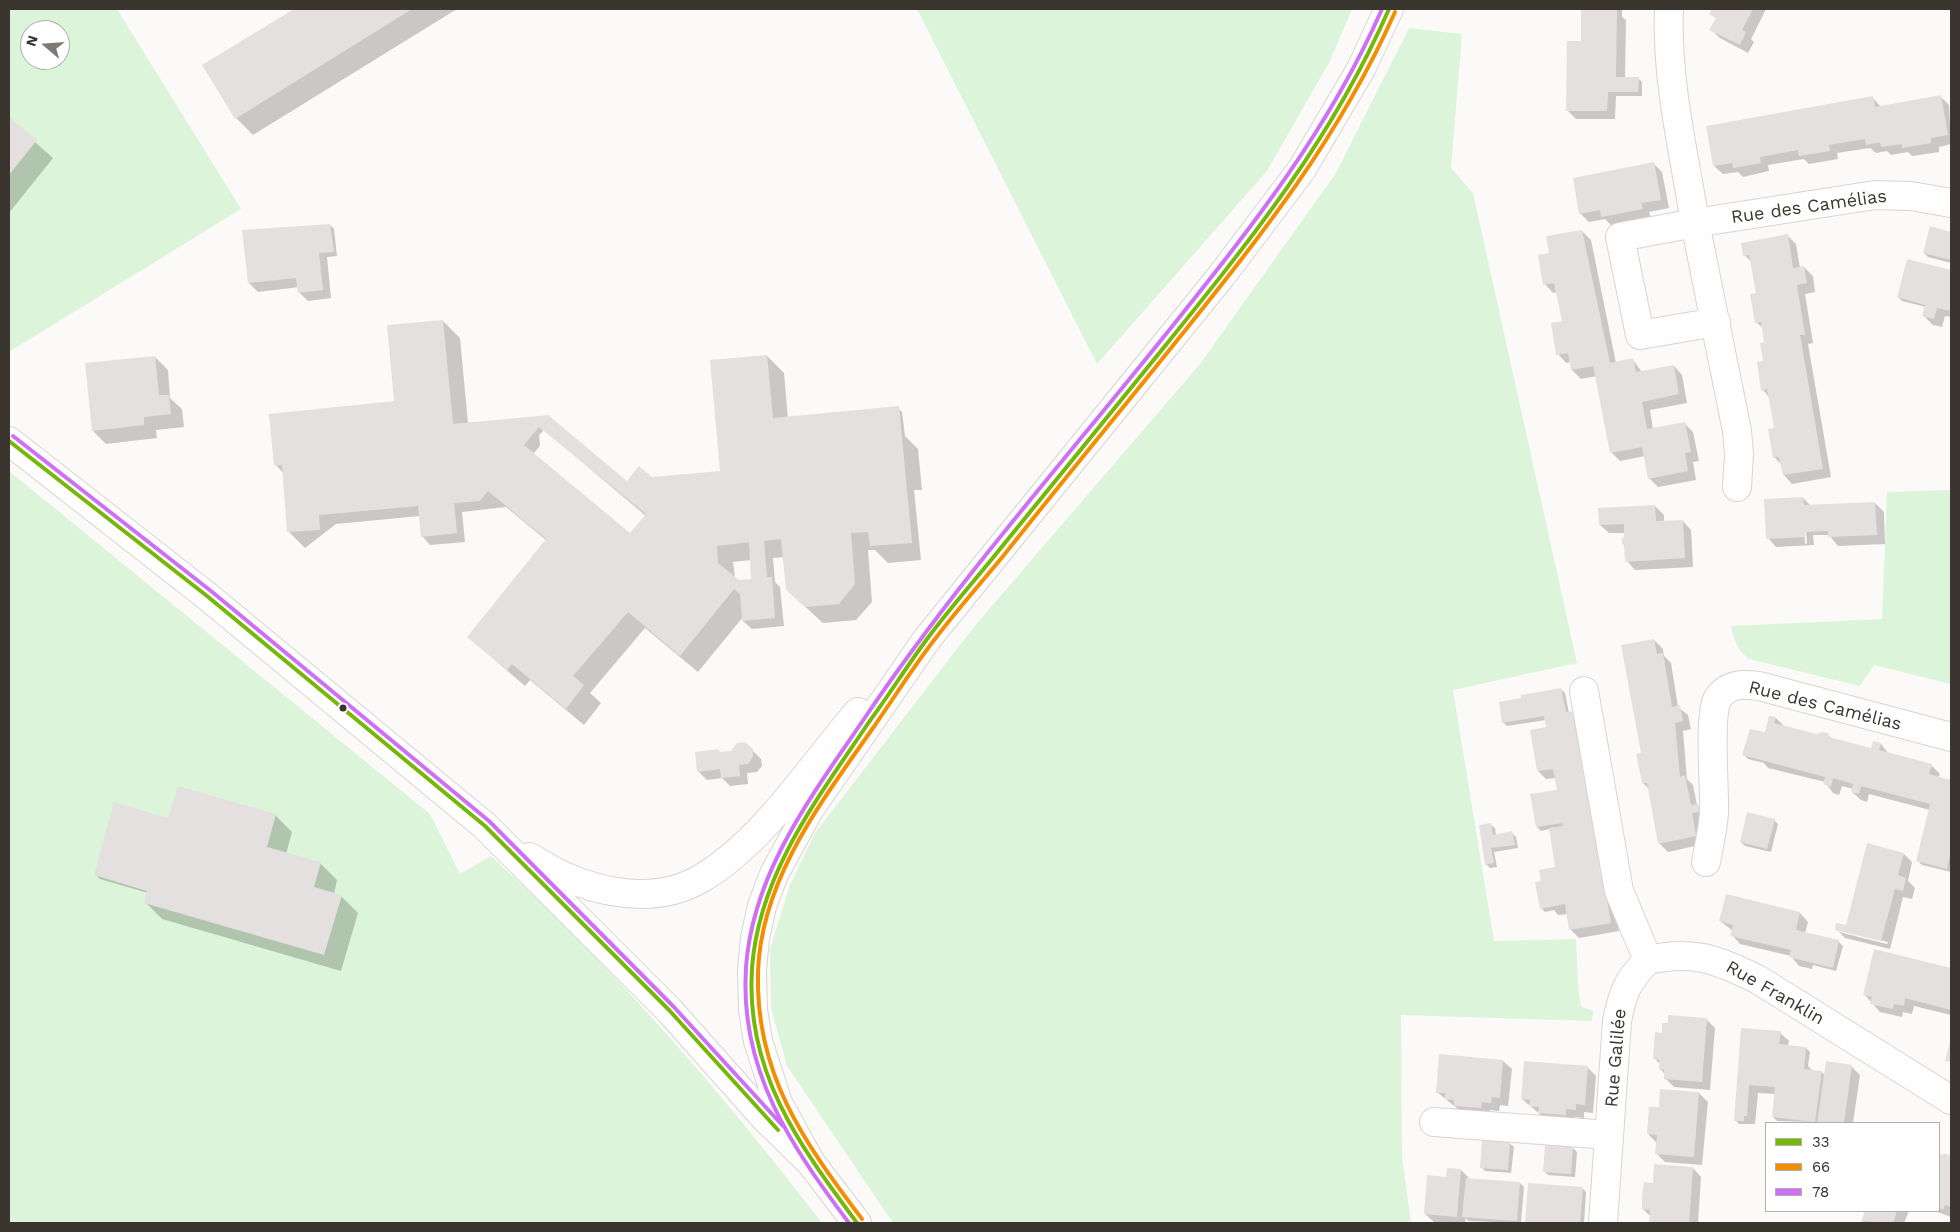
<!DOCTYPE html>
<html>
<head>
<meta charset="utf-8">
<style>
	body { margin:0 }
	#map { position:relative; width:1960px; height:1232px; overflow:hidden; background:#fcfaf8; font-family:"Work Sans",sans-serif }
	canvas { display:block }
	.frame { position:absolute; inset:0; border:10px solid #3b3530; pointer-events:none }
	.legend { position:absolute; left:1765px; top:1122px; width:175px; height:90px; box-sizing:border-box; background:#fff; border:1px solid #b1aeac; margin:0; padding:6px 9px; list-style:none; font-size:15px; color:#3b3530 }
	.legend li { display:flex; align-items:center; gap:10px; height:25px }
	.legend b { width:25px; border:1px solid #b1aeac }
	.north { position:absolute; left:20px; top:20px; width:50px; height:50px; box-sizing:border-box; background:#fff; border:1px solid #b1aeac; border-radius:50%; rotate:288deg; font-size:14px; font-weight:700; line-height:20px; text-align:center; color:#3b3530 }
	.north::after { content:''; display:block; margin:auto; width:18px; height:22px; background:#7f7a76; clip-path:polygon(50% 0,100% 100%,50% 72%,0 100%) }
</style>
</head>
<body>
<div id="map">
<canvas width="1960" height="1232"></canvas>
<div class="frame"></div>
<ul class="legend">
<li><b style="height:6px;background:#76b807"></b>33</li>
<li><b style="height:6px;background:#f58d02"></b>66</li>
<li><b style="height:6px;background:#ce70f6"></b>78</li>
</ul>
<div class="north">N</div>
</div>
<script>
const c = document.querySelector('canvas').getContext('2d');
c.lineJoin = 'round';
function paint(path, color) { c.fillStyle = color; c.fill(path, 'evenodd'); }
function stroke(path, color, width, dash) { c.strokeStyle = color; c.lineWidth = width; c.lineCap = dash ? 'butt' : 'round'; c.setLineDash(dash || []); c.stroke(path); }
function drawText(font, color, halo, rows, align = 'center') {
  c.font = font + ' "Work Sans",sans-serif'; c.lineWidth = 4; c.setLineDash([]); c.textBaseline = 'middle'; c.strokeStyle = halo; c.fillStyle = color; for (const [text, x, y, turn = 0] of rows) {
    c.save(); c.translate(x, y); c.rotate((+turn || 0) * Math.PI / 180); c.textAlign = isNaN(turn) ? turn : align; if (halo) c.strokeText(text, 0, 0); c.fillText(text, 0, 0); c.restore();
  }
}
paint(new Path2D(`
	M9,9H117L241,209L9,352ZM30,30H60V60H30Z
	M917,9H1352L1330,61L1267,171L1097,364Z
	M1409,28L1462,34L1451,168L1473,193L1577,663L1453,690L1494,941L1576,939L1578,986L1581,1006L1593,1011L1592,1021L1401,1015L1402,1156L1411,1223H893L787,1066L771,1008L770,949L790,885L815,833L973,628L1200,364L1336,173Z
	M9,471L430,814L460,874L491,856C613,967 722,1092 822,1223H9Z
	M1951,490V684L1874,665L1860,686L1749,659C1737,650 1734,640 1731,626L1882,619L1887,492Z`), '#dcf5da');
paint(new Path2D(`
	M296,9H457L253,135L236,118L204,66Z
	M1582,9H1622V17L1626,20L1625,78H1638L1642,82V96H1616L1615,119H1576L1567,110L1582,44Z
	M1713,9H1766L1751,39L1754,42L1748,53L1720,38L1711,30L1717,20L1711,13Z
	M1872,97L1881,107L1941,97L1949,105L1951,144L1939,147V152L1912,156L1908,152L1891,155L1887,151L1876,153L1870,148L1837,153L1838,159L1809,164L1804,159L1768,165L1769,171L1743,177L1738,172L1723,174L1714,166Z
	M9,119L53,158L9,213Z
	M1654,164L1662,172L1669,208L1649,212L1651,218L1611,225L1605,219L1589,222L1580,213Z
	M330,225L334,229L337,256L327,257L331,298L308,301L299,292V287L258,292L249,283L244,231Z
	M1931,228L1951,233V263L1928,257L1924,253Z
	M1582,231L1591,240L1616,363L1633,360L1642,372L1674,366L1682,375L1687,403L1650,410L1653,429L1685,424L1693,432L1699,461L1693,462L1696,480L1658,487L1649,478L1645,456L1620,461L1612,453L1597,376L1581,379L1572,370L1571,362L1566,363L1558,354L1563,322L1557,292L1553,293L1545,284L1550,254Z
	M1788,236L1796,244L1800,268L1804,267L1813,276L1815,292L1805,294L1813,343L1808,344L1831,477L1792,484L1784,475L1782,465L1774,457L1775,429L1769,397L1763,390L1766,343L1764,329L1756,322L1757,295L1752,262L1744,255Z
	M1908,260L1951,271V317L1945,316L1942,327L1933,325L1924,316L1926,307L1902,301L1898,297Z
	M443,321L460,338L468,423L548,417L627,483L721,472L767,356L784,373L788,418L898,408L902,412L905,436L918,449L922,490H914L921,560L888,563L875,550H868L872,602L856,620L823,623L787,590L784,557L773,558L775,582L780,587L784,626L752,629L743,621V617L698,672L645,628L590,693L601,703L584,725L530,680L525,686L468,637L547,541L506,507L462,512L465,542L430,545L422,536L420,516L336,524L305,548L289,532L284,474L276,465L396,402ZM544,430L646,516L630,535L533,454L540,446L539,435ZM751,560L752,580L740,581L735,578L733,562Z
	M155,357L168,370L170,398L182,409L184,427L156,430L157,438L106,444L93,431Z
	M1803,498L1811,506L1875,503L1884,512L1885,544L1838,546L1829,535H1813L1814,545L1776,547L1768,538ZM1804,529L1806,532L1807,543L1805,544Z
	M1655,506L1664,515V522L1683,521L1691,530L1693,567L1635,570L1627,561L1626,546L1623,544L1625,533H1609L1600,525Z
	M1654,640L1663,649L1664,656L1671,663L1678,707L1688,715L1691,729L1683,731L1687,779L1693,785L1697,805L1706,814L1704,844L1668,852L1659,843L1649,789L1643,783L1642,754Z
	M1561,689L1565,693L1569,713L1584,721L1619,931L1579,938L1570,929L1568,914L1558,915L1554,910L1545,912L1541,908L1542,882L1556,868L1550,829L1541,831L1537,827L1558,791L1556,778L1546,779L1538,771L1548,731L1546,720L1507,726L1503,722Z
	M1770,718H1776L1785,727L1817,735L1827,734L1832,739L1872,750L1881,744L1889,754L1931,765L1940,774L1938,778L1951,781V872L1922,865L1918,861L1930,810L1869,794L1867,802L1861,800L1852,792L1853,789L1842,786L1839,795L1833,793L1825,782L1768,768L1764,763L1748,759L1744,755L1765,735Z
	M745,743L761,759L762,766L757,772L747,773L748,784L730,786L722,778L707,780L698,771L719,751L721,753L731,752Z
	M275,815L292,832L286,854L320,863L337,880L334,894L341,896L358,913L341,971L162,919L145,902L148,893L100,879L96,875L169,820Z
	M1774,820L1778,824L1771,852L1745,846L1741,842Z
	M1490,824L1495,828L1496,836L1512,833L1516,837L1518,848L1494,852L1497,867L1490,868L1486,864Z
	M1904,854L1912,862L1908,881L1915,888L1912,899L1903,897L1890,949L1845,938L1836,929L1847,927ZM1839,930L1888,942L1887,944L1839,932Z
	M1800,913L1808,922L1805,933L1838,941L1843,946L1836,971L1813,965L1812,969L1799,966L1791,956L1740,944L1732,935L1733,931L1720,921Z
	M1875,950L1951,969V1015L1914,1006L1912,1014L1903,1012L1902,1017L1880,1012L1864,994Z
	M1706,1019L1715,1028L1710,1090L1674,1087L1665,1078V1074L1660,1069V1064L1655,1059L1663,1034Z
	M1742,1029L1780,1033L1789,1041L1788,1046L1806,1048L1810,1052L1808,1066L1813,1071L1822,1072L1825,1076L1851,1066L1860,1075L1853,1123L1777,1121L1773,1117L1776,1094L1758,1093L1755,1124H1739L1735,1120Z
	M1503,1061L1512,1069L1508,1106L1500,1105L1499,1111L1490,1110L1489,1116L1464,1114L1437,1092Z
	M1588,1068L1596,1076L1593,1113L1584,1112V1118L1575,1117L1574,1123L1548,1121L1522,1099Z
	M1699,1093L1708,1102L1702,1165L1665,1162L1656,1153L1657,1143L1648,1134L1660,1109Z
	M1509,1143L1514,1147L1511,1173L1485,1171L1481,1167Z
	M1573,1148L1577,1152L1575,1177L1548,1175L1544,1171Z
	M1939,1154L1951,1158V1217L1935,1211H1939Z
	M1693,1168L1701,1177L1698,1223H1650L1651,1217L1643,1209L1654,1184Z
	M1461,1170L1470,1179L1520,1183L1524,1187L1521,1223L1468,1221L1466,1218L1465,1223L1434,1222L1425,1214L1447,1178Z
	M1582,1188L1586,1192L1584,1223L1526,1222Z
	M1866,1211H1909L1904,1223H1865L1862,1221Z`), '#0003');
paint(new Path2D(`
	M294,9H412L235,119L202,65Z
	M1581,9L1617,10L1616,77H1639L1638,92H1608L1607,111H1566L1567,41H1581Z
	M1712,9H1753L1742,30L1746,32L1740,45L1709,30L1716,18L1709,14Z
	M1941,95L1948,135L1931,138V143L1902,148V144L1881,147L1880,142L1866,145L1865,139L1829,145L1830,151L1799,156L1798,150L1760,157L1761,163L1733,168L1732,163L1713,166L1706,126L1873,96L1875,107Z
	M9,117L37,140L9,175Z
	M1654,162L1661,200L1641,203L1643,209L1601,217L1600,210L1579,214L1573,178Z
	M330,224L334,252L319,253L323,290L298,293L296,278L248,283L242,230Z
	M1930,226L1951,232V260L1923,253Z
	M1582,230L1610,363L1633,358L1636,372L1674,365L1679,394L1642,402L1647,429L1685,422L1691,452L1685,453L1688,471L1648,479L1642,447L1610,453L1593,366L1571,370L1568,353L1556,355L1551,323L1562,321L1554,283L1543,285L1538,255L1549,253L1546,236Z
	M1788,234L1793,268L1804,266L1807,283L1797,285L1805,335H1800L1823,469L1783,475L1779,457L1773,458L1768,429L1774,428L1771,410L1767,389L1761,391L1757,362L1763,361L1760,343L1764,342L1761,322L1755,323L1750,294L1756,293L1749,255L1743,256L1741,243Z
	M1907,259L1951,270V311L1937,308L1934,319L1922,316L1925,305L1897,297Z
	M443,320L453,424L548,415L627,481L639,466L652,477L720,471L710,360L767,355L773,418L899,406L912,543L870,546L868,532L851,533L855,584L839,604L805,607L786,590L781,539L764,541L767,577H772L775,618L742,621L740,594L734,589L680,656L628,612L573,676L584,685L566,709L512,664L507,670L467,637L546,539L488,491L480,501L454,503L457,533L421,537L418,506L319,515L320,530L287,532L282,465L274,466L269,414L394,401L387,325ZM539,427L646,514L630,533L524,445ZM749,542L751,579L739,580L718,563L717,546Z
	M155,356L159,395H169L171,414L144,417V425L92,431L85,363Z
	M1803,497L1804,505L1875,502L1877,535L1828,537V531L1805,532V537L1766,539L1764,499Z
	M1655,505L1656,521L1683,520L1685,558L1625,562L1624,544H1622V538L1624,537V524L1599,525L1598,508Z
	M1654,639L1657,654L1663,653L1672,707L1680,705L1683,721L1675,723L1680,777L1685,775L1691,805L1698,804L1699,812L1692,813L1696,836L1658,844L1647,783H1642L1639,768L1636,754L1641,753L1621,645Z
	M1561,688L1566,712L1575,711L1611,923L1569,930L1565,904L1540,909L1535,882L1541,881L1539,870L1555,867L1549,828L1563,826L1562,823L1536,827L1530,794L1557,790L1553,769L1537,771L1530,730L1546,727L1544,716L1502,723L1499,702L1521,698V695Z
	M1769,716L1776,717L1774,723L1817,734L1821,732L1828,733L1829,737L1871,748L1873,741L1881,743L1879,750L1932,764L1929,774L1951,780V850L1947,869L1916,861L1930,804L1861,786L1859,794L1851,792L1853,784L1833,778L1831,787L1823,784L1825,777L1742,755L1750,729L1765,732Z
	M745,742L753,749V757L748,764L739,765L740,776L721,778L720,769L697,772L695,752L719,749V752L731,751L737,743Z
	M178,786L276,814L267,847L321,862L314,887L342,895L324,955L144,903L147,891L94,875L114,802L168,818Z
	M1747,812L1775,819L1767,849L1740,842Z
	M1491,823L1493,835L1512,831L1515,845L1491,848L1494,863L1485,865L1479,825Z
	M1867,843L1904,853L1898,875L1906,878L1903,891L1895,889L1881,941L1835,930L1836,923L1846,925Z
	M1726,894L1800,912L1796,930L1839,940L1833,968L1789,957L1791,950L1730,936L1733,925L1719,921Z
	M1874,949L1951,968V1010L1905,998L1904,1006L1894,1004L1893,1009L1870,1004L1872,997L1863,995Z
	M1668,1015L1707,1018L1702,1082L1664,1079V1070L1659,1069V1060L1653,1059L1655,1032L1662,1033V1023H1668Z
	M1741,1028L1781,1031L1779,1044L1806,1047L1804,1069L1822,1071L1815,1122L1772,1117L1775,1087L1749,1085L1747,1116H1744V1121H1734Z
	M1951,1038V1062L1945,1061Z
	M1439,1054L1503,1060L1500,1098L1492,1097L1491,1103L1482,1102L1481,1108L1454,1106V1100L1445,1099V1093H1436Z
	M1524,1061L1588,1066L1585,1105L1576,1104V1110L1566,1109V1115L1538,1113L1539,1107L1529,1106L1530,1100L1521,1099Z
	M1826,1061L1852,1065L1844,1123H1817Z
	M1660,1089L1699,1092L1694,1157L1655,1154L1657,1135L1647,1134L1649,1107H1659Z
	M1482,1140L1510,1142L1508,1170L1480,1168Z
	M1545,1145L1573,1147L1571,1174L1543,1172Z
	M1944,1153L1951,1156V1207L1945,1205L1943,1210L1939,1208V1154L1943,1155Z
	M1654,1164L1693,1167L1689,1223H1649L1650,1210L1642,1209V1195L1644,1182L1653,1183Z
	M1447,1168L1461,1169L1457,1217L1424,1214L1427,1175L1446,1177Z
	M1466,1178L1520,1182L1517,1221L1462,1217Z
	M1528,1183L1583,1187L1580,1223L1525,1222Z
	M1865,1211H1897L1893,1223L1861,1221Z`), '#e5e0e0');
const minor = new Path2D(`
	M1669,9C1666,81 1684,152 1695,223L1620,237L1640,335L1716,322
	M1737,487L1739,454L1737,431L1695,223L1875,195L1911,196L1951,203
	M1584,691L1619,891L1648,960
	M1706,862C1709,846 1713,829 1714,813C1715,789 1708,714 1718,698C1728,683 1744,684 1759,686L1951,737
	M1648,960C1694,950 1716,959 1757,979L1951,1100
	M1434,1122L1609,1135
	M1603,1223L1617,1021C1623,992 1627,981 1648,960`);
const tertiary = new Path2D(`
	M9,441L207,596L485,826L669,1010L764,1117L811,1163L857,1223
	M530,857C578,889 648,910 702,878C764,841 811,766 858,712
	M811,1163L778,1103L758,1041L753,1010L752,970L755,938L762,906L774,874L809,810L927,639L1222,275L1302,169L1361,69L1389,9`);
stroke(minor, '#d8d4d1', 30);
stroke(tertiary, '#d8d4d1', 30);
stroke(minor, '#fffefe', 28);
stroke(tertiary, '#fffefe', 28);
stroke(new Path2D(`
	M9,441L207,596L485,826L669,1010L778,1130
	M857,1223C799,1145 745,1071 752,968C759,873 818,798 869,722C889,695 907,666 927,639C950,608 976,579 1000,549C1055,481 1110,413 1165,346C1253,237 1332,139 1389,9`), '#76b807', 4);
stroke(new Path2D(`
	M862,1219C804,1142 755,1074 758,972C761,879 822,801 873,728C894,698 913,667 935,639C957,610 981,583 1004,555C1058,487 1113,420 1167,353C1256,242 1337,143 1395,12`), '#f58d02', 4);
stroke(new Path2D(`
	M13,436L211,591L489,821L673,1006L783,1126
	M849,1223C791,1146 739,1070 746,967C753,870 814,793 866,716C957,582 1065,460 1166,334C1250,229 1328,132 1382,9`), '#ce70f6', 4);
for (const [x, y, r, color] of [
	[343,708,4.5,"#3b3530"]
]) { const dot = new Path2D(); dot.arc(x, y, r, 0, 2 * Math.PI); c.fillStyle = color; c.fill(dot); stroke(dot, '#fff', 2); }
drawText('18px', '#3b3530', '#fff', [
	["Rue des Camélias",1809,207,-8],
	["Rue des Camélias",1825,706,14],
	["Rue Franklin",1775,993,30],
	["Rue Galilée",1616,1058,-85]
]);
</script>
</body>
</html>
